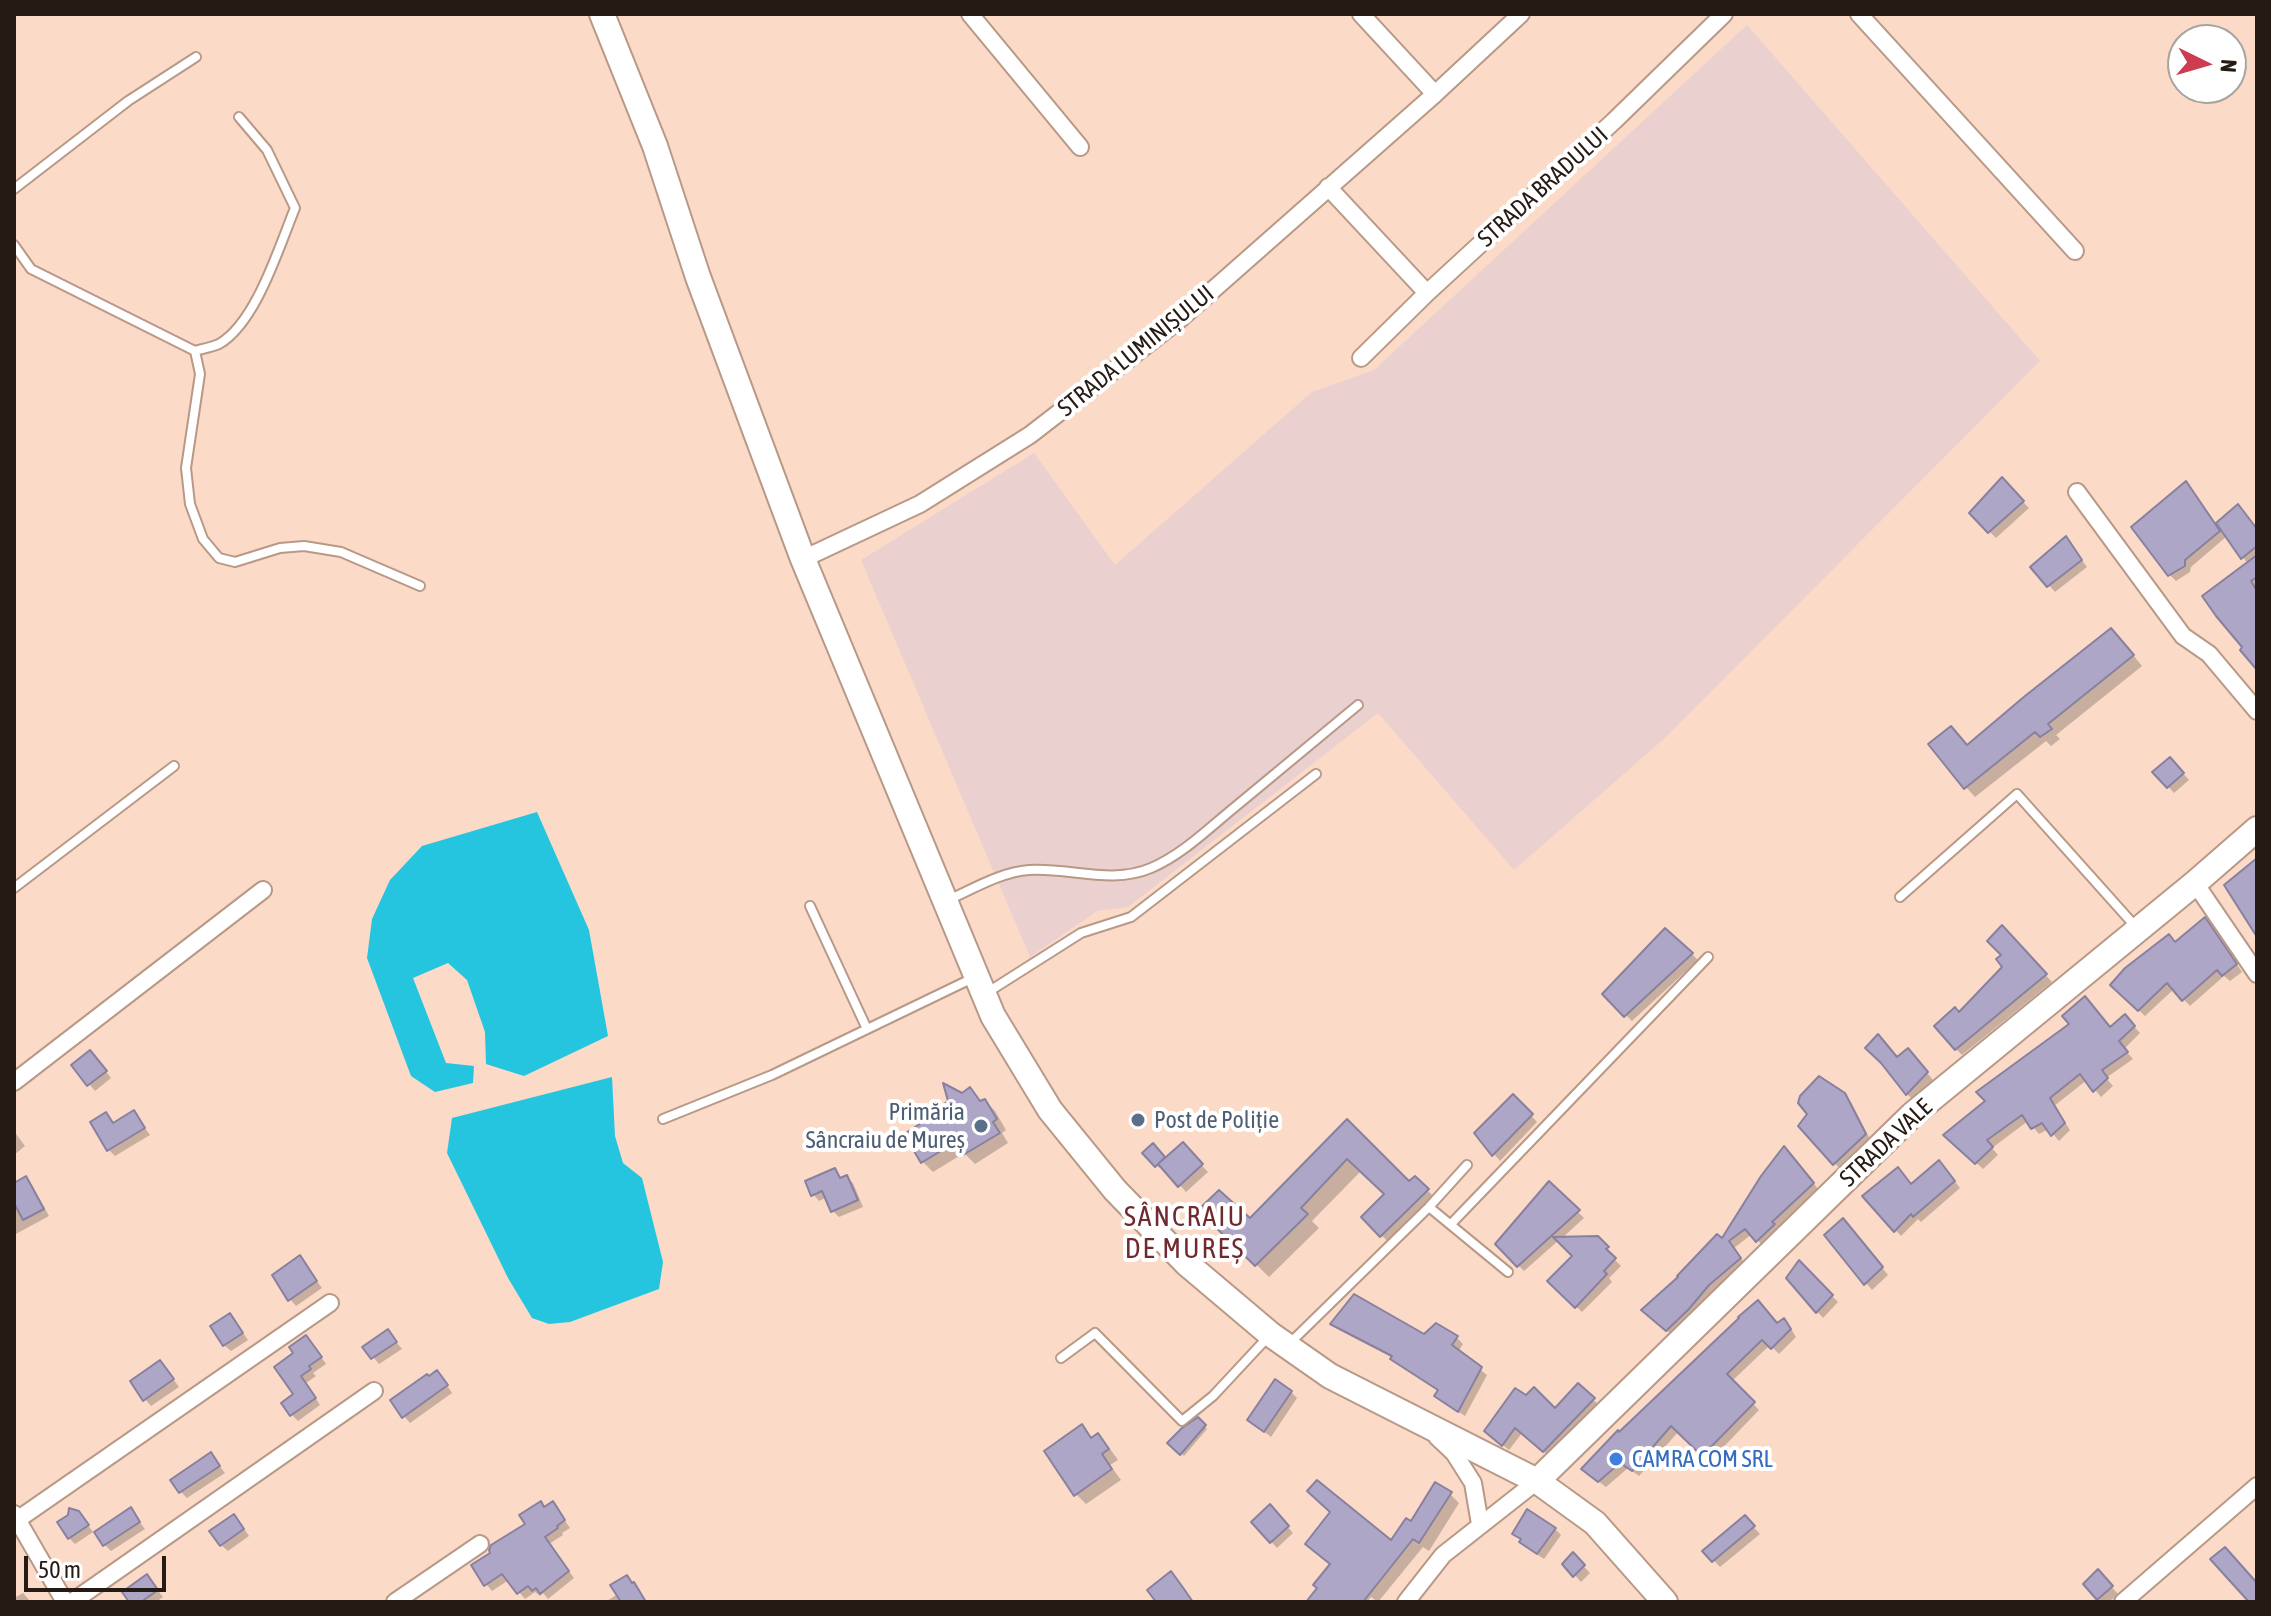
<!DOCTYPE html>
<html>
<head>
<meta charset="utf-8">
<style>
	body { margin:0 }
	#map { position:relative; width:2271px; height:1616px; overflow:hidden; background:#fbdac7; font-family:"Asap Condensed",sans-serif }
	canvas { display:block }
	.frame { position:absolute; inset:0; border:16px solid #261b14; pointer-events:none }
	.north { position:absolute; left:2167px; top:24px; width:80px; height:80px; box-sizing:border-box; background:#fff; border:2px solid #a8a4a1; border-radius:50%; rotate:95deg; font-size:22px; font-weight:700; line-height:32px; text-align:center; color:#261b14 }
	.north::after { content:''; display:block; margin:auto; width:28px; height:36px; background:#cd3d4f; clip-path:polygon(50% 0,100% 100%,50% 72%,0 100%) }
	.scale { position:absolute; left:24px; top:1556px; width:142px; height:36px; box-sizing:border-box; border:4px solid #261b14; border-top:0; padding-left:10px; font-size:24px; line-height:28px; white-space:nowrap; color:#261b14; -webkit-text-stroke:6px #fff; paint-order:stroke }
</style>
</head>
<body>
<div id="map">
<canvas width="2271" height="1616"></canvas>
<div class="frame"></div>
<div class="north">N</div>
<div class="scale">50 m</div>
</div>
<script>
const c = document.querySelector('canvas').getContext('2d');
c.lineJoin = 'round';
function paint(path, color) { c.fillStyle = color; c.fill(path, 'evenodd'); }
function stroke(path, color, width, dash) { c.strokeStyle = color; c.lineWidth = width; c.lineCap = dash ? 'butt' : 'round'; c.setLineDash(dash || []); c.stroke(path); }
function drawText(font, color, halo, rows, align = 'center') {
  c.font = font + ' "Asap Condensed",sans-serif'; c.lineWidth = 8; c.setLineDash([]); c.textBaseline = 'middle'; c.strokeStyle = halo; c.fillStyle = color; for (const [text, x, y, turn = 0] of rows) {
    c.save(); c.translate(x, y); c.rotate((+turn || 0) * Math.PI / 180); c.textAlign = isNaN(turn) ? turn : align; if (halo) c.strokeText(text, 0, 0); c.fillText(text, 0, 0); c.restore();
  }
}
paint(new Path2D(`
	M1747,25L2040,361L1666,737L1514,870L1378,713L1128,907L1097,911L1030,957L861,560L1034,453L1115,565L1312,392L1374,370Z`), '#ebd0d0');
paint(new Path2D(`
	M537,812L589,930L608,1036L524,1076L486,1064L485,1032L467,980L448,963L413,978L446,1063L474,1066L473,1083L435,1092L411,1076L367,958L372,919L390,880L422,846Z
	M612,1077L615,1136L623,1163L642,1178L663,1262L659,1289L570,1322L549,1324L532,1318L508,1278L447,1153L452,1118Z`), '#25c5df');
paint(new Path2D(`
	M2002,480L2029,508L1996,538L1971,513Z
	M2238,507L2257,530V669L2248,564L2227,536L2191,567L2190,572L2176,581L2170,575L2216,525Z
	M2066,538L2087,567L2055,592L2033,567Z
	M2121,640L2142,666L2056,735L2060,739L2051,746L2046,741L1975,797L1966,787L1967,747Z
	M2170,759L2189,780L2174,793L2155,772Z
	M2211,926L2242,972L2230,981L2224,976L2190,1006L2174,989L2145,1016L2112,985L2176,944Z
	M2002,928L2052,982L1962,1055L1956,1049L1960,1014L2005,967Z
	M1692,954L1698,960L1632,1021L1605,994Z
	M2131,1023L2140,1033L2124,1049L2133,1059L2106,1078L2113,1086L2101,1097L2087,1080L2054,1106L2070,1130L2059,1141L2049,1129L2039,1134L2028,1121L1992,1148L1998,1155L1983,1169L1946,1135L2110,1030Z
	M1914,1057L1933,1080L1913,1100L1907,1094L1897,1059Z
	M96,1059L111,1078L95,1091L74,1066Z
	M970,1090L982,1103L985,1101L995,1111L1006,1130L1002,1133L1008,1143L975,1164L964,1153L933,1172L923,1162L950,1102Z
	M1844,1094L1851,1102L1871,1141L1841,1170L1800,1126L1809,1114Z
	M1513,1096L1537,1122L1500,1161L1476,1133Z
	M134,1113L150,1135L115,1156L109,1150L92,1123L106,1115L114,1125Z
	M1347,1122L1409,1184L1415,1178L1440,1203L1394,1248L1364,1217L1386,1195L1361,1171L1312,1221L1319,1228L1269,1277L1201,1210L1250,1221Z
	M14,1131L25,1146L14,1155Z
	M1182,1145L1208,1172L1186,1192L1162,1165L1159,1168L1145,1153L1153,1146L1166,1160Z
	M1790,1155L1819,1190L1764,1247L1752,1234L1734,1248L1746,1265L1673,1336L1650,1317L1722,1241Z
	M1945,1169L1960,1188L1921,1222L1918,1219L1901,1236L1865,1197L1912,1186Z
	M835,1170L842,1179L846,1177L853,1183L863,1207L839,1217L833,1211L827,1197L819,1201L813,1194Z
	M26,1178L32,1185L49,1216L14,1235V1185Z
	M1549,1184L1584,1218L1561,1239L1597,1238L1613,1254L1611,1256L1621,1266L1609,1278L1612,1282L1582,1312L1550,1281L1575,1256L1559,1240L1524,1271L1497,1244Z
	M1849,1227L1888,1275L1872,1290L1827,1235Z
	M300,1258L322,1288L296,1306L290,1299Z
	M1799,1263L1838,1302L1823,1318L1817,1311Z
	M230,1315L248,1340L231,1351L224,1345Z
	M1333,1323L1424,1336L1457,1338L1463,1344L1458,1352L1487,1375L1465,1416L1443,1402L1440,1391L1399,1365L1393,1358L1339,1330Z
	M1777,1325L1790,1327L1796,1337L1779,1354L1770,1345L1732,1381L1759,1410L1710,1461L1679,1431L1639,1476L1628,1468L1606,1487L1590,1475L1619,1434Z
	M388,1332L402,1349L379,1364L365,1347Z
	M312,1344L326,1364L313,1373L316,1376L306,1383L320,1405L298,1421L292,1415L296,1395L276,1367Z
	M166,1369L179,1387L151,1406L145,1399Z
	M443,1379L452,1393L410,1423L404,1416Z
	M1578,1386L1600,1406L1550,1457L1522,1433L1509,1450L1493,1437L1555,1411Z
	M1291,1392L1297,1398L1271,1437L1249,1420Z
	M1198,1419L1207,1429L1184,1456L1170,1443Z
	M1082,1426L1093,1439L1098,1435L1108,1446L1118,1460L1110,1465L1121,1480L1086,1504L1076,1494Z
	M210,1454L225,1473L187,1498L180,1491Z
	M1450,1494L1459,1503L1429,1551L1423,1547L1378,1602L1371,1597L1367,1602H1311L1391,1543L1412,1524Z
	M553,1504L570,1528L562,1533L563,1535L549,1544L574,1578L548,1599L543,1593L540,1596L535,1592L525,1599L509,1580L492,1591L486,1584L528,1525Z
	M1270,1507L1293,1533L1277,1548L1253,1522Z
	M130,1510L145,1529L111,1551L104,1544Z
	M78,1512L93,1532L75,1544L69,1538Z
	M1745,1518L1760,1534L1720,1567L1705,1551Z
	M240,1523L249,1536L228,1551L221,1545Z
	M1555,1529L1561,1535L1544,1559L1527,1548L1515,1533Z
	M1573,1555L1590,1573L1581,1582L1565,1564Z
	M2098,1572L2118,1594L2109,1602H2102L2085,1584Z
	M147,1577L163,1597L156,1602H132Z
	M627,1577L645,1602H605L618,1594Z
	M23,1593L31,1602H14V1598Z`), '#0003');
const building = new Path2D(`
	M2002,477L2024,501L1988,533L1969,513Z
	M2186,481L2220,531L2185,560V566L2168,576L2131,527Z
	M2238,504L2257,529V546L2241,559L2216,523Z
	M2066,536L2082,560L2047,587L2030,567Z
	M2257,555V577L2251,581L2257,591V670L2240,650L2242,647L2216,616L2202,596Z
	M2111,628L2134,655L2048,724L2052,729L2040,737L2035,732L1964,789L1928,744L1951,726L1967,745L2025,696Z
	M2170,757L2184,773L2167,788L2152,772Z
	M2257,858V937L2224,885Z
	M2205,917L2237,964L2222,976L2217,970L2182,1001L2167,983L2138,1011L2110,985L2125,968L2169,934L2175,942Z
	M2002,925L2047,974L1955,1050L1934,1026L1955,1007L1959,1012L2002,967L1996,959L2001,955L1987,941Z
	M1665,928L1693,953L1624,1017L1602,994Z
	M2085,996L2110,1027L2125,1014L2135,1026L2119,1041L2128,1052L2102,1070L2108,1078L2093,1092L2080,1074L2050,1098L2065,1123L2051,1136L2042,1123L2031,1129L2022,1115L1987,1140L1993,1147L1975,1164L1943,1135L1985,1101L1976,1092L2069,1024L2062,1016Z
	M1878,1034L1897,1057L1908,1048L1928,1072L1906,1095L1881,1063L1865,1048Z
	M90,1050L107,1071L87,1086L71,1065Z
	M1819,1076L1845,1093L1866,1134L1833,1165L1798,1126L1807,1114L1798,1103L1800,1096Z
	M943,1083L962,1093L970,1087L980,1101L985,1099L997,1119L993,1122L1000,1133L963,1155L954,1143L921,1163L904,1134L945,1108L943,1105L948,1101Z
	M1513,1094L1533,1114L1492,1156L1474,1133Z
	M134,1110L145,1128L107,1151L90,1122L106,1112L113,1123Z
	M1347,1119L1409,1181L1415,1176L1429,1189L1380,1237L1361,1217L1384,1194L1347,1159L1301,1208L1308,1214L1255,1266L1198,1210L1219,1190L1250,1218Z
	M1183,1142L1203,1164L1178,1187L1158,1164Z
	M1153,1143L1165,1157L1155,1167L1142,1153Z
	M1784,1146L1814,1183L1772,1222L1775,1224L1756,1242L1745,1229L1729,1241L1741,1258L1709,1285L1689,1309L1666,1331L1641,1310L1678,1277L1677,1276L1717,1234L1722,1238L1761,1176Z
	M1939,1160L1955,1181L1913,1217L1911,1214L1894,1232L1862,1196L1898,1167L1911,1184Z
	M835,1168L840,1178L847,1175L858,1200L831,1212L822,1191L811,1196L805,1181Z
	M26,1176L44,1209L23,1220L14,1203V1183Z
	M1549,1181L1580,1210L1517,1267L1495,1244Z
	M1843,1218L1883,1267L1864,1285L1824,1235Z
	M1598,1236L1609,1247L1606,1249L1616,1258L1604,1271L1607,1274L1575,1308L1547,1281L1572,1256L1553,1237Z
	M300,1255L317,1281L288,1301L272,1275Z
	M1799,1260L1833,1295L1816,1313L1786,1278Z
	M1354,1294L1424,1334L1436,1323L1458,1336L1452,1345L1482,1367L1458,1412L1434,1396L1438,1390L1390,1359L1392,1356L1330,1324Z
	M1758,1300L1777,1323L1784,1318L1791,1329L1771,1349L1762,1340L1727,1374L1755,1402L1702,1456L1671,1426L1632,1471L1620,1463L1598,1482L1581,1469L1618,1430L1619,1432L1739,1318L1738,1317Z
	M230,1313L243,1333L223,1346L210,1326Z
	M388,1329L397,1342L371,1359L362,1347Z
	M306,1335L322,1357L309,1366L311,1369L301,1376L316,1398L290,1416L281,1403L293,1394L274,1367L293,1353L289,1347Z
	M160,1360L174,1379L143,1401L130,1381Z
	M437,1370L448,1385L402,1418L390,1400L427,1374L429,1376Z
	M1275,1379L1292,1391L1264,1432L1247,1420Z
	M1578,1383L1595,1398L1543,1452L1515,1428L1502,1446L1484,1431L1515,1388L1526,1395L1534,1387L1555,1408Z
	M1198,1417L1206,1425L1180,1455L1167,1443L1182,1428Z
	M1082,1424L1091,1438L1098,1433L1109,1449L1102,1454L1112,1469L1074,1496L1044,1451Z
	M211,1452L220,1466L179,1493L170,1480Z
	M1317,1480L1391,1540L1406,1518L1411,1521L1435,1482L1452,1492L1419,1543L1413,1539L1363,1602H1306L1317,1588L1313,1585L1330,1564L1305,1544L1330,1512L1307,1491Z
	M541,1501L544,1507L553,1501L565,1520L557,1526L558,1528L545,1537L569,1571L540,1594L536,1588L532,1591L528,1586L517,1594L502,1574L484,1586L471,1565L490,1553L489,1550L491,1545L525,1524L519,1515Z
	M1270,1504L1289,1526L1270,1543L1251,1522Z
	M131,1507L140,1522L103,1546L94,1532Z
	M69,1508L79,1511L89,1525L68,1539L57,1522L68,1515Z
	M1527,1509L1556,1528L1537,1554L1519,1542L1521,1539L1512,1534Z
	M234,1514L244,1529L220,1546L209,1531Z
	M1745,1515L1755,1526L1712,1562L1702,1551Z
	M2225,1547L2257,1583V1602H2249L2210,1559Z
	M1573,1552L1585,1565L1573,1577L1562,1564Z
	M2098,1569L2113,1586L2097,1600L2083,1584Z
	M1171,1571L1184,1589L1193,1602H1156L1147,1590Z
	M147,1574L158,1590L141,1602H129L122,1592Z
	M627,1575L632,1583L634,1582L646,1602H621L610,1585Z`);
paint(building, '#aea6c6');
stroke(building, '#88809e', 2);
const lane = new Path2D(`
	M14,189L128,101L196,57
	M14,245L31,269L195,351C202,349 212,347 219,344C256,323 279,247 295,208L267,150L239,117
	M195,351L200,374L186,468L190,504L203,539L219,558L235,562L280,548L304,546L341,552L420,586
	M14,888L174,766
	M1900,897L2017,794L2135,926
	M948,900C973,889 1001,872 1029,870C1068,867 1112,885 1151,868C1182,855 1209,828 1235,807C1276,773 1317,739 1358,705
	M810,906L867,1029
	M988,992L1081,933L1131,917L1316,774
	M663,1119L772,1075L975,977
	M1429,1207L1508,1272
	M1451,1224L1708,957
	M1290,1343L1429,1207L1467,1165
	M1061,1358L1095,1333L1182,1421L1213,1396L1267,1338`);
const street = new Path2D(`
	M970,14L1080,147
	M1361,14L1435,94
	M1859,14L2075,251
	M1328,187L1427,293
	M1361,358L1427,293L1614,121L1724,14
	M2077,492L2183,636L2209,654L2257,711
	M803,559L920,504L1030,435L1180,319L1435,94L1521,14
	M2195,883L2257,974
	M14,1082L263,890
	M1437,1437L1454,1453L1473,1483L1480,1524
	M14,1514L65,1602
	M17,1520L330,1303
	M72,1602L374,1391
	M395,1602L480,1544
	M1406,1602L1443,1555L1537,1481
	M2123,1602L2257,1486`);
const secondary = new Path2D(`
	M602,14L655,146L698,277L803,559L993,1016L1050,1110L1115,1190L1186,1263L1270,1334L1330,1376L1537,1481L1595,1523L1665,1602
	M1537,1481L1913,1114L2195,883L2257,829`);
stroke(lane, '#b89987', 12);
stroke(street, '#b89987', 20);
stroke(secondary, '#b89987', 28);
stroke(lane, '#fff', 8);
stroke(street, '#fff', 16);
stroke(secondary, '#fff', 24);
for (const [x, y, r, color] of [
	[1138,1120,8,"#5c6f8a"],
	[981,1126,8,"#5c6f8a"],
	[1616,1459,8,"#3f7fe0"]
]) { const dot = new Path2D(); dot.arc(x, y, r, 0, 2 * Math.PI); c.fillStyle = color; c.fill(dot); stroke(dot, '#fff', 3); }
drawText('24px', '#261b14', '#fff', [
	["STRADA BRADULUI",1543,187,-42],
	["STRADA LUMINIȘULUI",1136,351,-39],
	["STRADA VALE",1886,1143,-43]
]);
drawText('24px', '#4e5e75', '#fff', [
	["Primăria",965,1112],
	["Sâncraiu de Mureș",965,1140],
	["Post de Poliție",1154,1120,"left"]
], 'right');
drawText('24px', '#366cbe', '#fff', [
	["CAMRA COM SRL",1632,1459]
], 'left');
c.letterSpacing = '2px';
drawText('28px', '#70292f', '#fff', [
	["SÂNCRAIU",1185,1217],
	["DE MUREȘ",1185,1249]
]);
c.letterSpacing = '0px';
</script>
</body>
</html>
